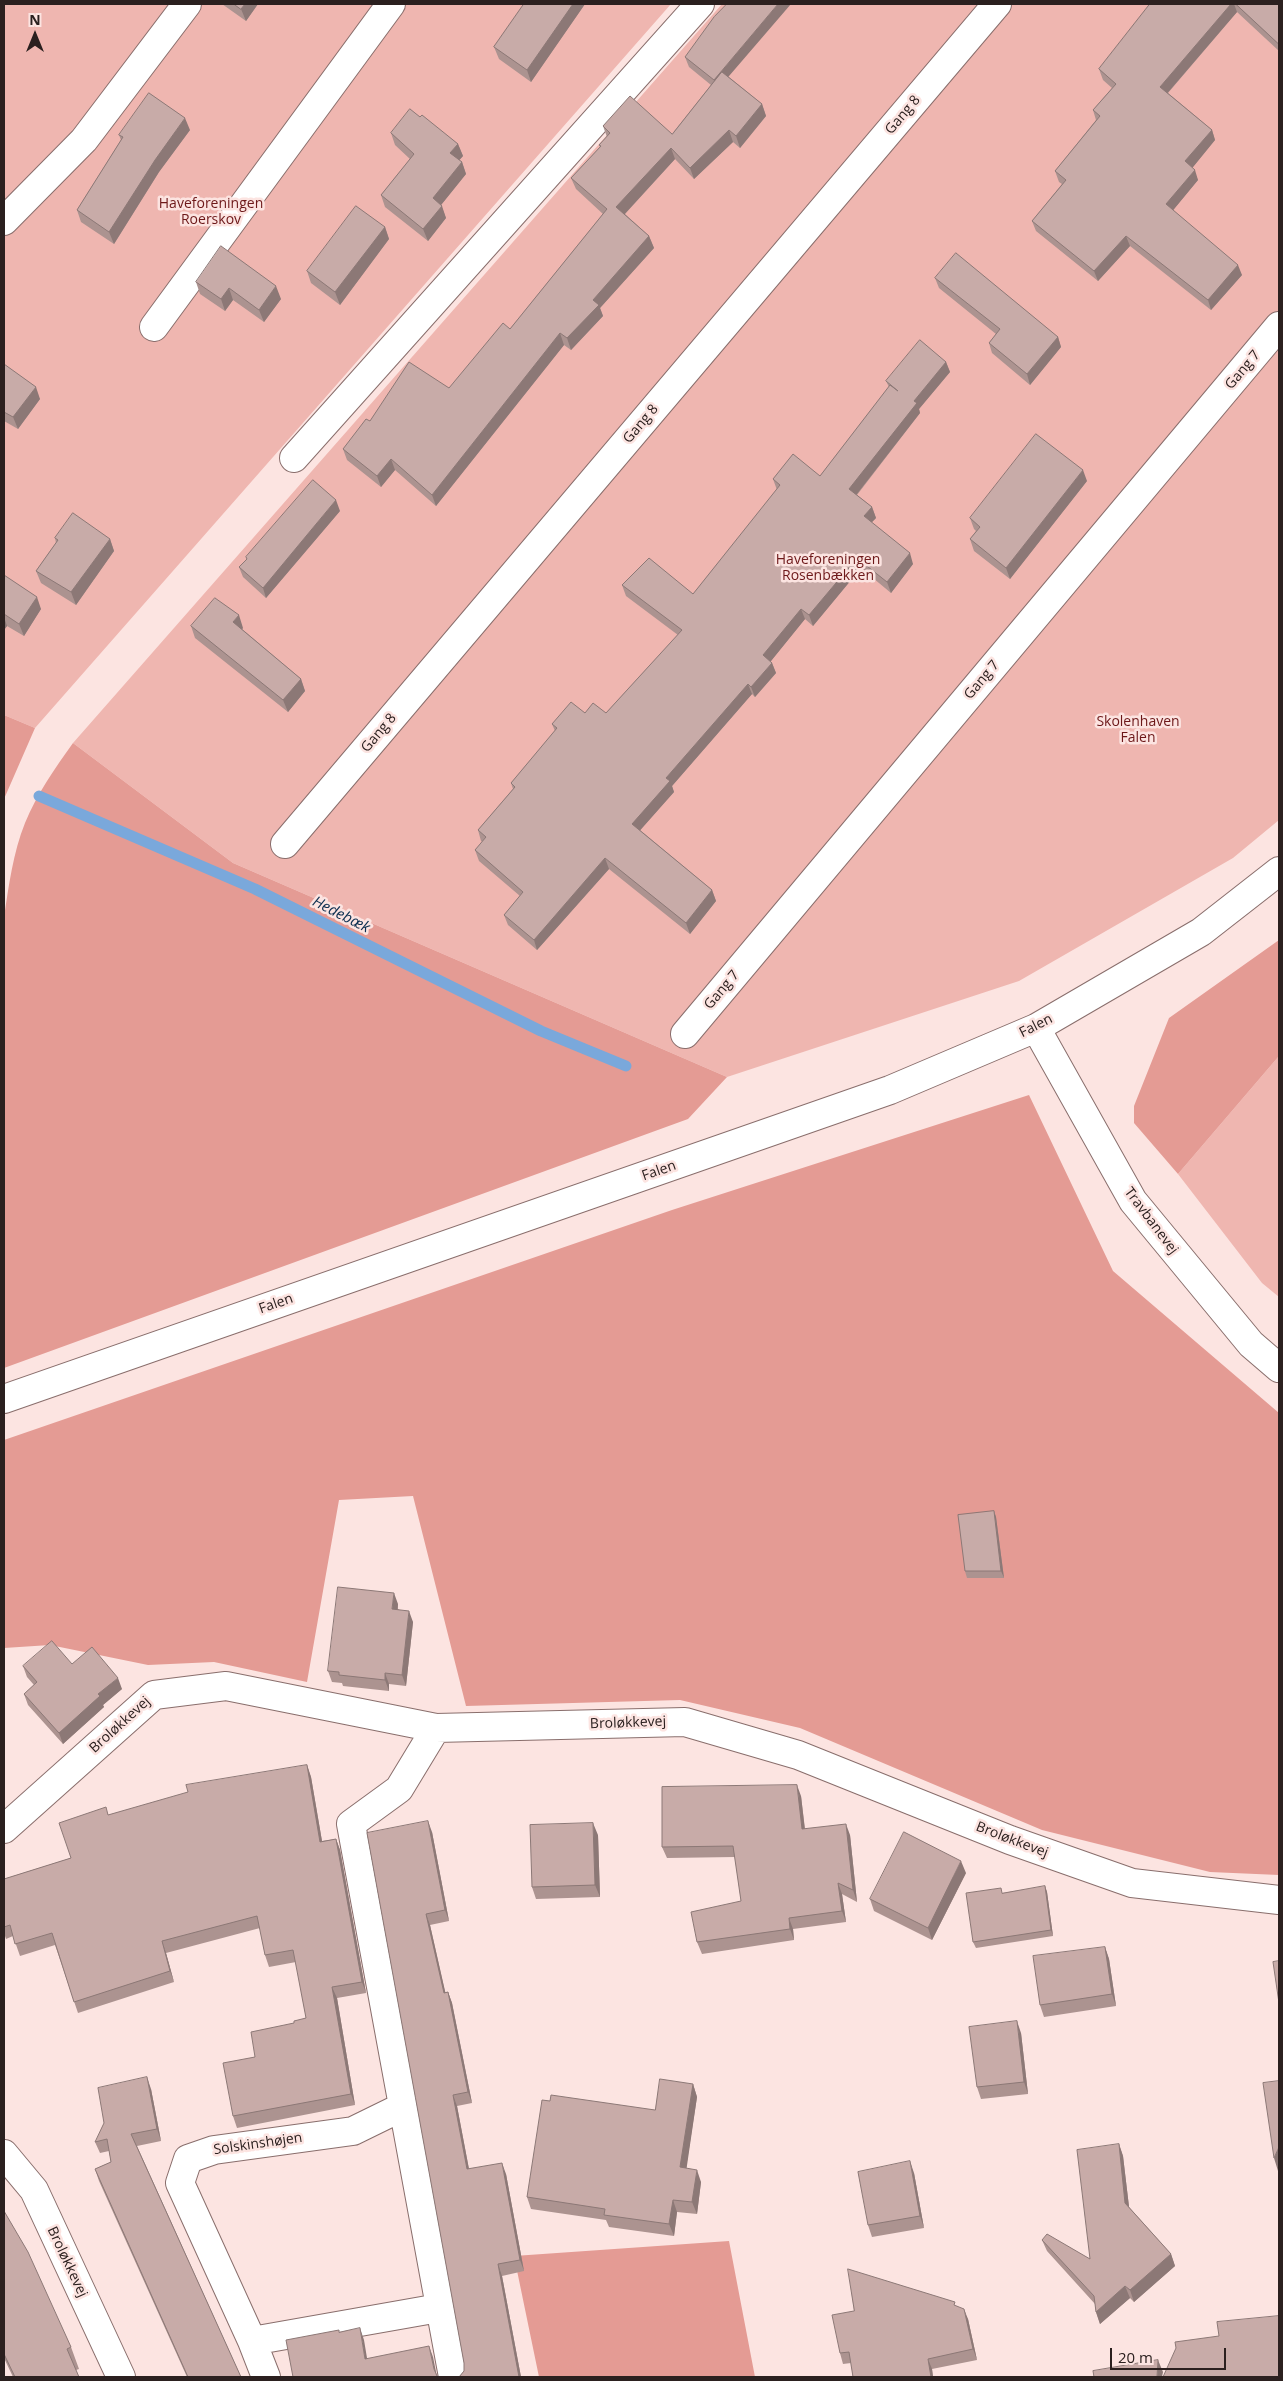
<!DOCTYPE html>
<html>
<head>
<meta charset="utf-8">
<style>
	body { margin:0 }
	#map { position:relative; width:1283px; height:2381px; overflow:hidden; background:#fce4e1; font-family:"Open Sans",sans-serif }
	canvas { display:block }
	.frame { position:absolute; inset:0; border:5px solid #2b201f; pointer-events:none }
	.north { position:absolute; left:10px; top:10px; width:50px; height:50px; -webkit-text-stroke:4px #fce4e1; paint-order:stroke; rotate:0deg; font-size:14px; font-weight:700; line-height:20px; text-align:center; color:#2b201f }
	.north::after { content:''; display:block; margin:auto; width:18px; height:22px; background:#2b201f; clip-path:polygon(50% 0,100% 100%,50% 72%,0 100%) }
	.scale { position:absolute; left:1110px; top:2348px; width:116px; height:22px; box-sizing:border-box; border:2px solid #2b201f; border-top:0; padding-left:6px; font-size:15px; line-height:18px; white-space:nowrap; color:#2b201f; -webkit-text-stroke:4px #fce4e1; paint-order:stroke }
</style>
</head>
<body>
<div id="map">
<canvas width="1283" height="2381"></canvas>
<div class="frame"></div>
<div class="north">N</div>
<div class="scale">20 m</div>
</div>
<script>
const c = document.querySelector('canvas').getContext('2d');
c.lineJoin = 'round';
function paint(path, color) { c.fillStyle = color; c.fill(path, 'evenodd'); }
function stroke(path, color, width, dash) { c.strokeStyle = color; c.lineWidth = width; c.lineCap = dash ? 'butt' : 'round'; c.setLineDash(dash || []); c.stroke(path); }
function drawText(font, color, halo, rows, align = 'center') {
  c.font = font + ' "Open Sans",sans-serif'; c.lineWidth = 5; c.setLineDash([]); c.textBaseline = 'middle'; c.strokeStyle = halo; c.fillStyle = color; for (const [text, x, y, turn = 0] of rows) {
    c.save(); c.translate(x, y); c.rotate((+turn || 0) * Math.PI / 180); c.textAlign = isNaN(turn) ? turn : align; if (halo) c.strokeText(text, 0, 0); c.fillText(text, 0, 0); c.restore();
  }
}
paint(new Path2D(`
	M4,4H671L35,728L4,715Z
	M722,4H1279V820L1233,858L1019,981L727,1077L233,863L73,743Z
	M1279,1056V1297L1262,1283L1178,1174Z`), '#efb6b0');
paint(new Path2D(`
	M4,715L35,728L4,799Z
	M73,743L233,863L727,1077L688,1119L4,1368V917C9,885 13,853 25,823C37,794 55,768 73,743Z
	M1279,940V1056L1178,1174L1134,1123V1106L1169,1018Z
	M1029,1095L1113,1271L1279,1413V1875L1210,1872L1042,1830L800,1728L680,1700L466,1706L413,1496L339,1500L307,1682L214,1662L148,1665L50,1645L4,1648V1440L672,1210Z
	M729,2241L755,2377H539L514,2256Z`), '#e49b94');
stroke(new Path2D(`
	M39,796L255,889L541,1031L626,1066`), '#7aa8db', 11);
const minor = new Path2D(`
	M4,221L84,140L187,4
	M154,327L391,4
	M294,458L700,4
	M285,844L997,4
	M1036,1028L1133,1201L1251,1344L1279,1368
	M685,1034L1279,326
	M4,1399L890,1090L1036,1028L1201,932L1279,871
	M436,1728L399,1789L351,1824L453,2377
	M4,1829L154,1695L226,1686L436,1728L685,1722L798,1755L1010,1840L1132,1883L1279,1900
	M402,2107L353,2131L214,2150L188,2159L180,2183L252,2341L439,2308
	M4,2154L34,2190L121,2377
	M252,2341L266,2377`);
stroke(minor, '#896e6c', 30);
stroke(minor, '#fff', 28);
paint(new Path2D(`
	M222,4H258L246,21Z
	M524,4H585L531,82L499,59L494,47Z
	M1150,4H1279V51L1237,12L1168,93L1212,130L1215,140L1192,168L1198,180L1173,210L1242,275L1211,310L1130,246L1098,281L1036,231L1032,221L1062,184L1059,182L1055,171L1096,120L1093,110L1112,88L1103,80L1099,69Z
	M685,57L729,77L762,104L766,116L740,148L733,142L694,179L675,159L625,214L649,236L654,248L600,308L603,316L571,350L564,345L436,506L395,470L381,487L347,460L343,449L370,421L449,388L510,329L603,214L576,189L571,178L600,147L599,145L607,137L603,126L672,134L711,85L689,67Z
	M420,117L458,144L463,156L459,160L462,162L466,174L441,205L446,218L428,241L385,207L381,195L410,159L395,145L391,133Z
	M190,130L159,172L114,244L81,222L77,210L121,140L119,135Z
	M385,227L389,239L340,305L311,283L307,271Z
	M935,278L1058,337L1061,347L1030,385L992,353L989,343L996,334L939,288Z
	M196,282L281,299L264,322L233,300L225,311L200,294Z
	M946,362L950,372L919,409L920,413L857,495L872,507L876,518L871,523L913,564L891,593L861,568L813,626L805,619L770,662L772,663L776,673L755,697L752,694L672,786L674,792L640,830L712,890L716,901L690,934L609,869L537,950L508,925L504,915L520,896L479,861L475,850L483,842L481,841L478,830L513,789L511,783L555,731L552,724L585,713H606L678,635L626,596L622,585L693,594L777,490L773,479L820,476L889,387L886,381Z
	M4,364L40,399L18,429L4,421Z
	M1087,481L1010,579L974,551L970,539L976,531L974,529L970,518Z
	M340,511L266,598L243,577L239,567L247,559L246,557Z
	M55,538L110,539L114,551L76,605L41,583L36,571L56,543Z
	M4,575L41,609L24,636L7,626L4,630Z
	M191,626L243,628L242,629L301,679L305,691L288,712L195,638Z
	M994,1511L996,1517L1004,1578H967L965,1571Z
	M398,1604V1609L413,1622L406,1686L389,1684V1691L343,1686L342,1683L332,1682L328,1671Z
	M72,1664L122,1689L103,1705L104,1707L63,1744L28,1705L24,1694L34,1685L27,1677L23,1666Z
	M307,1765L311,1777L322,1841L336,1839L340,1850L366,1993L337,1998L355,2105L237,2128L233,2116L255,2057L294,2023L306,2018L296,1962L269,1967L265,1955L260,1928L166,1953L174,1982L78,2013L55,1945L20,1956L13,1936L6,1939L4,1933V1879L71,1858L108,1815Z
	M801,1796L805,1829L850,1835L857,1902L842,1894L846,1922L793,1929L794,1940L702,1954L697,1942L741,1901L735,1857L667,1858L662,1847Z
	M432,1832L449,1921L430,1925L445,1992H448L452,2003L472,2103L457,2106L469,2169L506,2174L524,2271L502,2276L521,2377H459L464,2371V2363L367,1833Z
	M598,1835L600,1897L536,1899L532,1887Z
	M966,1873L932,1940L874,1911L870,1899Z
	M1045,1886L1047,1892L1053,1936L976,1948L973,1942Z
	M1105,1947L1109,1959L1116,2006L1044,2017L1040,2005Z
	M1021,2033L1028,2094L981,2099L977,2087Z
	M693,2084L697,2097L686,2168L701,2182L697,2214L677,2212L674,2236L609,2227L606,2220L531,2209L527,2197L550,2101L655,2110Z
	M151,2089L161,2141L137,2146L241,2377H187L99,2181L95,2169L111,2162L109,2151L100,2153L95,2142Z
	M1119,2144L1123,2156L1129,2207L1171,2254L1175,2266L1134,2302L1130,2298L1100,2324L1096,2312L1095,2304L1047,2251L1042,2240L1090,2259Z
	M914,2173L924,2228L872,2237L868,2225Z
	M4,2211L71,2347L79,2369L76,2370L79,2377H13L4,2358Z
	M957,2306L968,2319L977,2360L932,2369L933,2377H853L851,2363L843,2364L840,2353Z`), '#ac9390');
paint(new Path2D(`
	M245,4H258L246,21L241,9Z
	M573,4H585L531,82L527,70Z
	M778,4H791L717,90L714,80Z
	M1231,4H1234L1237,12L1164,97L1160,87Z
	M762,104L766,116L740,148L736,136Z
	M185,118L190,130L159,172L114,244L109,232L155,160Z
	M729,130L733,142L694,179L690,168Z
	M1212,130L1215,140L1189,172L1185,161Z
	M458,144L463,156L455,165L450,153Z
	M671,148L675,159L621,218L616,207Z
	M462,162L466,174L437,210L433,198Z
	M1195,170L1198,180L1170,214L1166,204Z
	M442,206L446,218L428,241L423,229Z
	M385,227L389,239L340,305L335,292Z
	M649,236L654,248L600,308L603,316L571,350L567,338L593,300Z
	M1126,236L1130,246L1098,281L1094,271Z
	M1238,265L1242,275L1211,310L1208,300Z
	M276,286L281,299L264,322L259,310Z
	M229,288L233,300L225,311L221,299Z
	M560,333L564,345L436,506L432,495Z
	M1058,337L1061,347L1030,385L1027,374Z
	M946,362L950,372L919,409L920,413L853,499L849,489L914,401Z
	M36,387L40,399L18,429L13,417Z
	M391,459L395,470L381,487L377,476Z
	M1083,470L1087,481L1010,579L1006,568Z
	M336,500L340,511L266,598L263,588Z
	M872,507L876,518L867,527L864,516Z
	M110,539L114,551L76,605L71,592Z
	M910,553L913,564L891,593L887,582Z
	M857,558L861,568L813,626L809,615Z
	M37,597L41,609L24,636L19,624Z
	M801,609L805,619L767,666L763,655Z
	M239,615L243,628L238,634L233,622Z
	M4,617L7,626L4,630Z
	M772,663L776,673L755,697L751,687Z
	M301,679L305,691L288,712L283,700Z
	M748,684L752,694L672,786L674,792L636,835L632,824L666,778Z
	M605,858L609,869L537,950L534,940Z
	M712,890L716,901L690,934L686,923Z
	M994,1511L996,1517L1004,1578L1001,1571Z
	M394,1593L398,1604L396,1620L392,1609Z
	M409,1611L413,1622L406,1686L402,1675Z
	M385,1673L389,1684V1691L385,1680Z
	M118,1678L122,1689L103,1705L104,1707L63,1744L59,1733L98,1694Z
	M307,1765L311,1777L324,1853L320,1842Z
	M797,1785L801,1796L806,1840L802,1829Z
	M428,1821L432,1832L449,1921L445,1910Z
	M593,1823L598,1835L600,1897L595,1885Z
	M846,1824L850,1835L857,1902L853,1890Z
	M336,1839L340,1850L366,1993L362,1982Z
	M961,1861L966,1873L932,1940L928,1928Z
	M838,1883L842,1894L846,1922L842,1911Z
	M1045,1886L1047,1892L1053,1936L1051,1930Z
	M426,1914L430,1925L448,2004L444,1993Z
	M789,1918L793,1929L794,1940L790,1929Z
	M162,1941L166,1953L174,1982L170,1971Z
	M1105,1947L1109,1959L1116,2006L1112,1994Z
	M332,1987L337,1998L355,2105L351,2094Z
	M448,1992L452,2003L472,2103L468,2092Z
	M1017,2021L1021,2033L1028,2094L1024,2082Z
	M147,2077L151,2089L161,2141L157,2129Z
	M693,2084L697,2097L685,2179L680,2167Z
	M453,2095L457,2106L471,2180L467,2169Z
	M1119,2144L1123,2156L1130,2215L1125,2203Z
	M1279,2147V2169L1278,2171L1274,2158Z
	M910,2161L914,2173L924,2228L920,2216Z
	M502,2163L506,2174L524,2271L520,2260Z
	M697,2170L701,2182L697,2214L692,2202Z
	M673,2200L677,2212L674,2236L669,2224Z
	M1171,2254L1175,2266L1134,2302L1130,2290Z
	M498,2264L502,2276L521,2377H519Z
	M1125,2286L1130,2298L1100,2324L1096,2312Z
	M964,2309L968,2319L977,2360L973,2349Z
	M360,2328L364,2340L369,2370L365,2359Z
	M429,2346L433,2357L437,2377L434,2369Z
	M928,2359L932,2369L933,2377H931Z
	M1158,2360L1163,2372L1162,2377H1157Z`), '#8c7876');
const building = new Path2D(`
	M234,4H245L241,9Z
	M524,4H573L527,70L494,47Z
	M727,4H778L714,80L685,57L714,17Z
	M1150,4H1231L1160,87L1212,130L1185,161L1195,170L1166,204L1238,265L1208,300L1126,236L1094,271L1032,221L1066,180L1055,171L1100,116L1093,110L1116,84L1099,69Z
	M1236,4H1279V44Z
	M722,72L762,104L736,136L729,130L690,168L671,148L616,207L649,236L593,300L599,305L567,338L560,333L432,495L391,459L377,476L343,449L366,419L370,421L409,362L449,388L503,323L510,329L607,209L571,178L601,146L599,145L610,133L603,126L630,96L672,134Z
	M149,93L185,118L155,160L109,232L77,210L123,137L119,135Z
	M410,109L420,117L422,115L458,144L450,153L462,162L433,198L442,206L423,229L381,195L414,154L391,133Z
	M356,206L385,227L335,292L307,271Z
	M221,246L276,286L259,310L229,288L221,299L196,282Z
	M956,253L1058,337L1027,374L989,343L1000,329L935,278Z
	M920,340L946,362L914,401L917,403L849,489L872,507L864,516L910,553L887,582L857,558L809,615L801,609L763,655L772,663L751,687L748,684L666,778L670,781L632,824L712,890L686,923L605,858L534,940L504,915L523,892L475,850L486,837L478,830L515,787L511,783L557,728L552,724L571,702L585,713L593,703L606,713L682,630L622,585L649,558L693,594L780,485L773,479L793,454L820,476L890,385L898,391L886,381Z
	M4,364L36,387L13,417L4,412Z
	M1036,434L1083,470L1006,568L970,539L980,527L970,518Z
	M313,480L336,500L263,588L239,567L247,559L246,557Z
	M73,513L110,539L71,592L36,571L58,540L55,538Z
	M4,575L37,597L19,624L4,614Z
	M215,598L239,615L233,622L301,679L283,700L191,626Z
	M994,1511L1001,1571H965L958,1515Z
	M338,1587L394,1593L392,1609L409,1611L402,1675L385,1673V1680L339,1675V1672L328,1671Z
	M52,1641L72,1664L92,1647L118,1678L98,1694L100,1696L59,1733L24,1694L37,1682L23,1666Z
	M307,1765L320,1842L336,1839L362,1982L332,1987L351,2094L233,2116L223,2063L255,2057L251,2032L294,2023V2021L306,2018L293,1950L265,1955L257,1916L162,1941L170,1971L74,2002L52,1933L15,1944L10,1925L4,1927V1879L71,1858L59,1823L106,1807L108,1815L188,1792L186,1785Z
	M797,1785L802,1829L846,1824L853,1890L838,1883L842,1911L789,1918L790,1929L697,1942L691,1912L741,1901L733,1846L662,1847V1787Z
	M428,1821L445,1910L426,1914L444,1993L448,1992L468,2092L453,2095L467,2169L502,2163L520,2260L498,2264L519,2377H459L464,2371V2363L367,1833Z
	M593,1823L595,1885L532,1887L530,1825Z
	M904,1832L961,1861L928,1928L870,1899Z
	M1045,1886L1051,1930L973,1942L966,1893L1001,1888L1002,1893Z
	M1105,1947L1112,1994L1040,2005L1033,1956Z
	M1279,1961V2003L1273,1962Z
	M1017,2021L1024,2082L977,2087L969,2027Z
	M147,2077L157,2129L131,2134L241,2377H188L95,2169L111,2162L107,2139L95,2142L104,2123L98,2088Z
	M660,2079L693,2084L680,2167L697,2170L692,2202L673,2200L669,2224L604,2215L605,2209L527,2197L542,2100L550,2101L551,2095L655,2110Z
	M1279,2081V2147L1274,2158L1263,2083Z
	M1119,2144L1125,2203L1171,2254L1130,2290L1125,2286L1096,2312L1094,2296L1042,2240L1047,2234L1090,2259L1077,2150Z
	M910,2161L920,2216L868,2225L858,2172Z
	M4,2211L28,2252L71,2347L67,2349L79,2377H15L4,2354Z
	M848,2269L955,2302L954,2305L964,2309L973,2349L928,2359L931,2377H853L849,2352L840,2353L832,2315L854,2311Z
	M1279,2316V2377H1163L1176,2348L1175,2342L1219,2336L1217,2322Z
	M360,2328L365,2359L429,2346L434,2369L437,2376L439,2377H293L286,2340L339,2330V2332Z
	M1158,2360L1157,2377H1094L1093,2371Z`);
paint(building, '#c8aba8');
stroke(building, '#8c7876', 1);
drawText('14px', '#2b201f', '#fce4e1', [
	["Gang 8",903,115,-50],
	["Gang 7",1243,370,-50],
	["Gang 8",641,424,-50],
	["Gang 7",982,680,-50],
	["Gang 8",379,733,-50],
	["Gang 7",722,990,-50],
	["Falen",1036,1026,-27],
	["Falen",659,1171,-19],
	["Travbanevej",1151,1221,53],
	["Falen",276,1304,-19],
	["Broløkkevej",628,1723,-2],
	["Broløkkevej",120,1725,-42],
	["Broløkkevej",1012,1840,21],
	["Solskinshøjen",258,2144,-8],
	["Broløkkevej",67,2262,65]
]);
drawText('14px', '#6d1819', '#fce4e1', [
	["Haveforeningen",211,204],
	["Roerskov",211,220],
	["Haveforeningen",828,560],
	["Rosenbækken",828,576],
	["Skolenhaven",1138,722],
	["Falen",1138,738]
]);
drawText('italic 15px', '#0d2f50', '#fce4e1', [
	["Hedebæk",341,915,27]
]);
</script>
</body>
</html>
